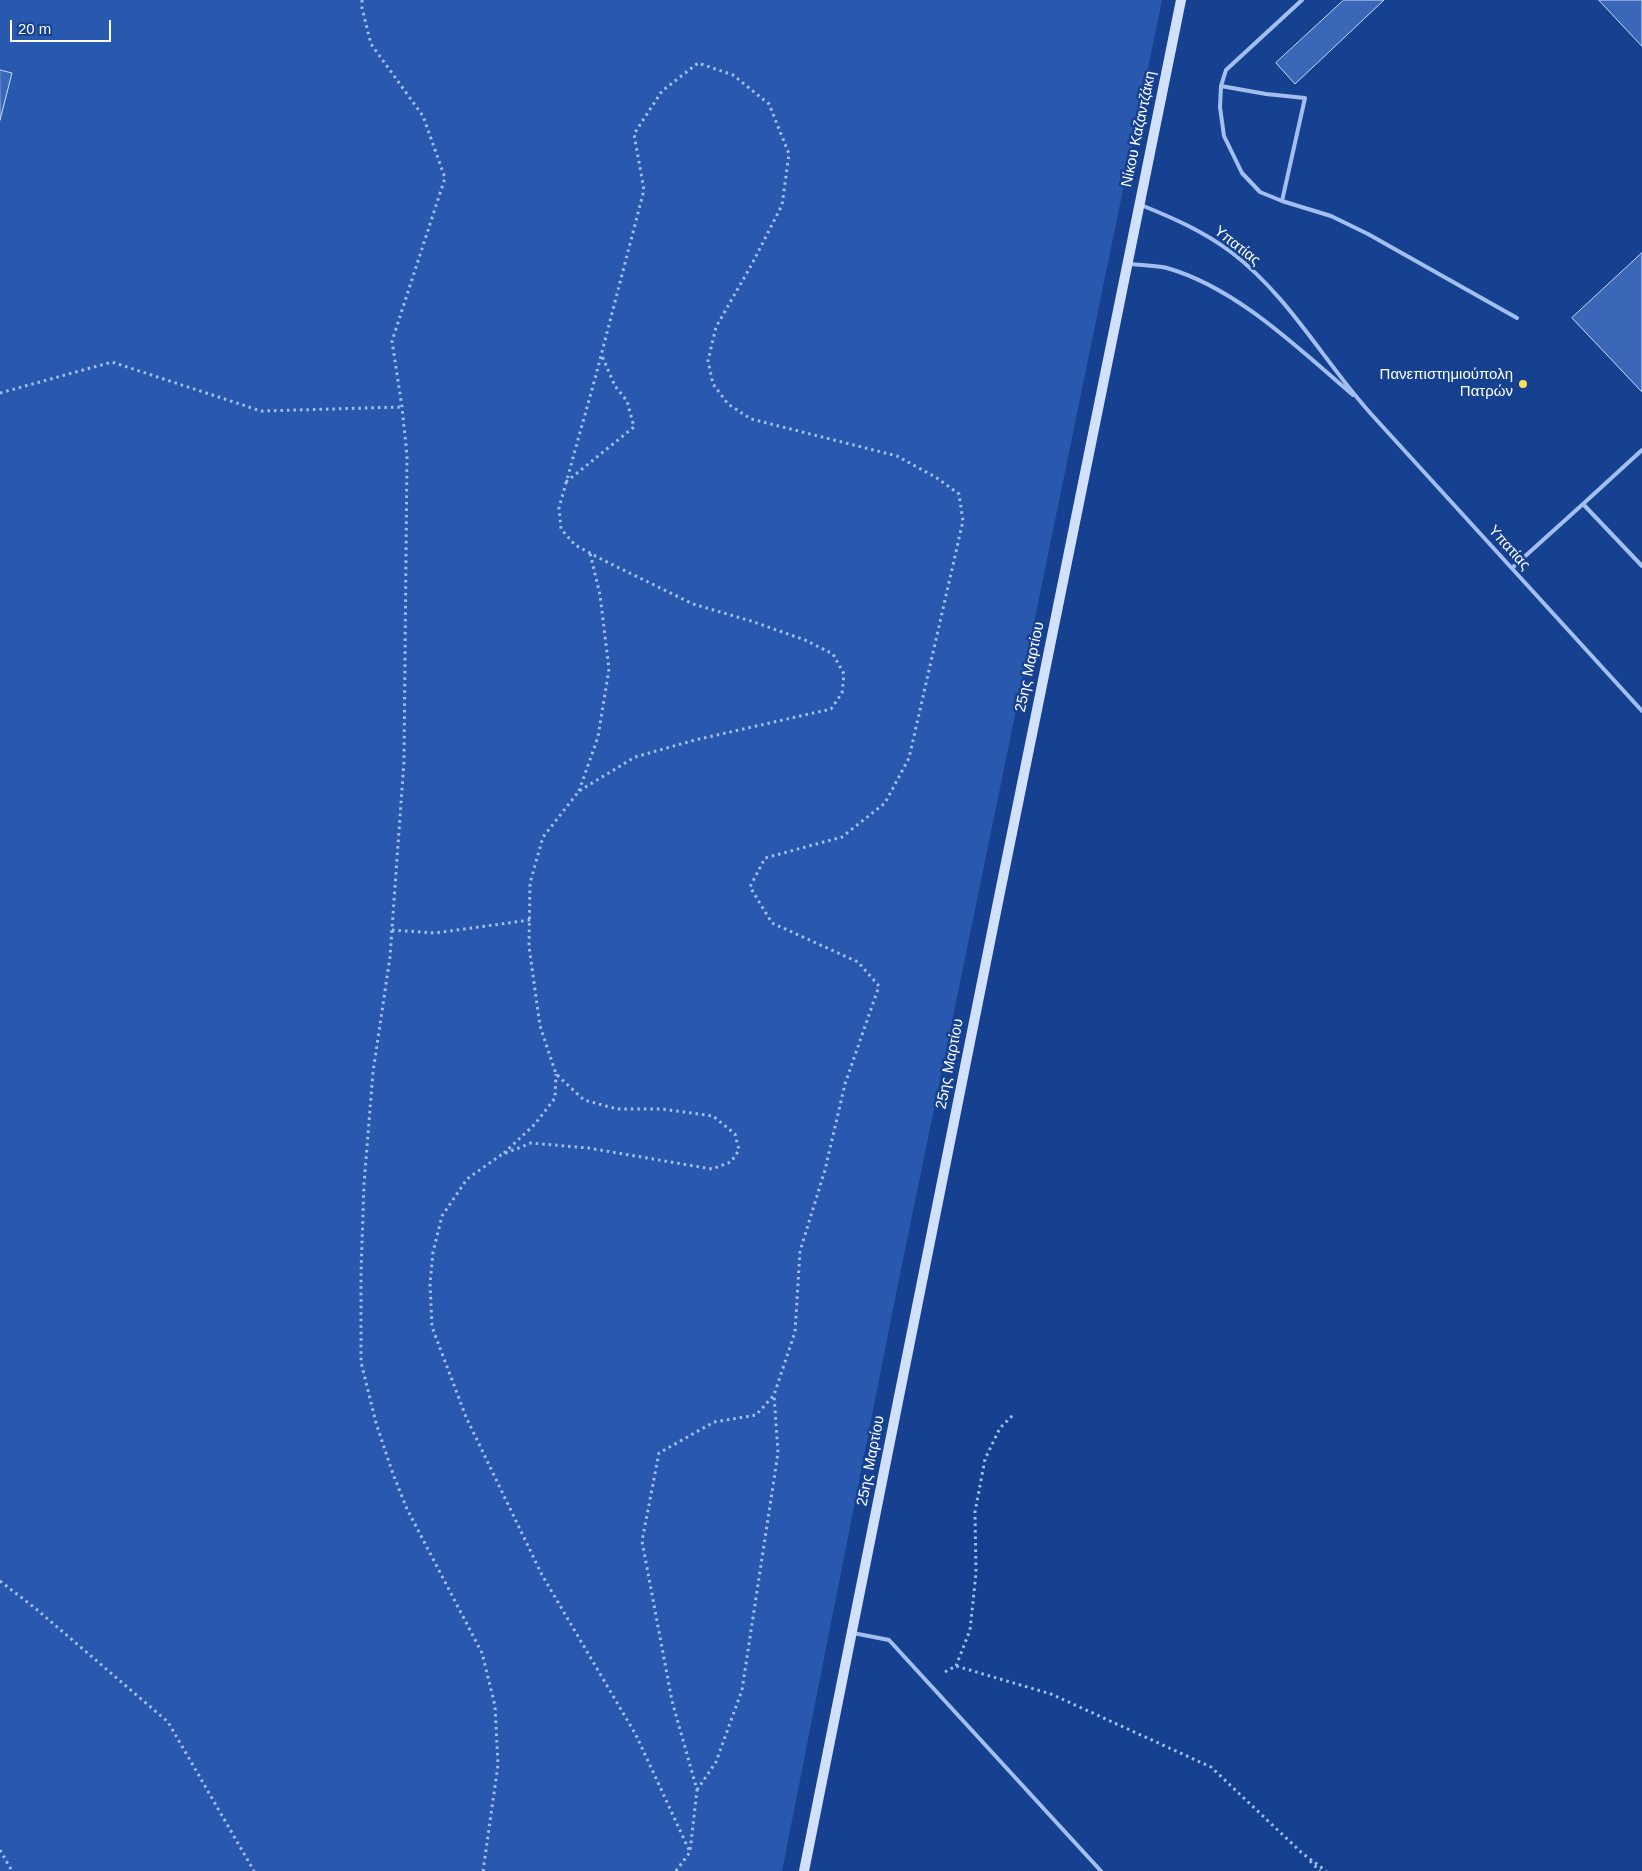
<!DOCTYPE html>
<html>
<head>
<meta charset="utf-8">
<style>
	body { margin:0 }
	#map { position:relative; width:1642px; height:1871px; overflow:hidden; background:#164190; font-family:Helvetica,sans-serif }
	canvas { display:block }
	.scale { position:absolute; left:10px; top:20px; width:101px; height:22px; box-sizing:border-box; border:2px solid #fff; border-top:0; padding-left:6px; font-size:15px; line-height:18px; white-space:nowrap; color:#fff; -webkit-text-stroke:4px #164190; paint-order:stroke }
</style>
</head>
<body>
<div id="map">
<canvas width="1642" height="1871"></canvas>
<div class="scale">20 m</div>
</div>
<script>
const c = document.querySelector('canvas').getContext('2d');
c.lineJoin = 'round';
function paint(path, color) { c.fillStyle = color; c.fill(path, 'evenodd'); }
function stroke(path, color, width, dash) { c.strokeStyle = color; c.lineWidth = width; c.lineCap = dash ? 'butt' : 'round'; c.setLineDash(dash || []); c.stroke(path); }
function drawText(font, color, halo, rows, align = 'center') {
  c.font = font + ' Helvetica,sans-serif'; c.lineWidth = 5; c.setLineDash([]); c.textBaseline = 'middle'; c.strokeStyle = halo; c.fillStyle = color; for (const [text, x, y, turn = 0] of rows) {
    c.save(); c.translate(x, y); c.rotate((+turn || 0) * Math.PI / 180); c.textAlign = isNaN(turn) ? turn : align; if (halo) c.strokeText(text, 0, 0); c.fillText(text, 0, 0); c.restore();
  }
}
paint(new Path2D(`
	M0,0H1162L897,1289L782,1871H0Z`), '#2859af');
const building = new Path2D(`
	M1344,0H1384L1295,84L1276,63Z
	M1599,0H1642V46Z
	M0,70L12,73L0,120Z
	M1642,253V392L1572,318Z`);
paint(building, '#3a67b7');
stroke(building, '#cadcfb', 1);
stroke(new Path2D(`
	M362,0V8L371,44L423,116L445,178L392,341L402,407L407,455L404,761L390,957L373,1072L364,1184L361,1272V1362L376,1423L393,1474L407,1509L482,1653L495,1706L498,1765L483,1871
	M0,393L112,362L261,411L402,407
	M566,482L634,427L627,401L615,386L602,356
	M579,791L598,737L609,669L600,595L590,553
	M392,930L435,933L530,920
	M504,1153L535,1124L555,1098L556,1074
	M0,1581L35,1608L168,1722L254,1871
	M956,1666L970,1630L976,1573L975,1512L985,1459L1000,1428L1015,1413
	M945,1672L956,1666L1051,1694L1211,1767L1302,1853L1326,1871
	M697,1790L716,1762L742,1690L778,1453L774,1395
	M0,1850L12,1871
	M1310,1861L1320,1871
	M676,1871L690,1852L697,1790L672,1701L642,1541L659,1453L714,1422L756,1415L774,1395L795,1332L800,1251L825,1170L845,1084L879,986L858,962L772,923L750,887L765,858L842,837L885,803L909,758L963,521L959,494L937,478L897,456L751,419L728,404L713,384L708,361L716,327L752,264L782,205L789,154L769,104L733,75L698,63L662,91L634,134L644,190L596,375L559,508L561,529L575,545L603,560L693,604L751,621L805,640L833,654L844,674L842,693L831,709L695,740L635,757L579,791L543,837L530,883L529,946L540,1026L556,1074L584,1100L617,1109H662L713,1116L735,1134L739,1150L731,1162L712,1169L588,1148L531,1143L501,1155L467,1179L442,1216L433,1252L430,1284L432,1327L466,1417L542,1575L636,1735L690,1852`), '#a3bff0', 3, [2.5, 4]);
stroke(new Path2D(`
	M1302,0L1226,70L1221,86L1220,107L1224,136L1242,173L1260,192L1282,201L1331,216L1368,234L1517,318
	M1221,86L1266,94L1305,98L1282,201
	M1141,205C1173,218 1203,231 1231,252C1289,296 1324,362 1372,415C1462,513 1552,612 1642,711
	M1129,264C1141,265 1155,265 1167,268C1237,288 1299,349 1353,395
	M1583,504L1642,450
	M1512,568L1583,504L1642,566
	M853,1633L889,1640L1101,1871`), '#a3bff0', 4);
stroke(new Path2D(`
	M804,1871L998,902L1181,0`), '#d1e0fb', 10);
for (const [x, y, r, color] of [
	[1523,384,5,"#ffdf62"]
]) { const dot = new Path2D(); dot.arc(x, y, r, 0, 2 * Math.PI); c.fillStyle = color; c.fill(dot); stroke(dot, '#164190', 2); }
drawText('15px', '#fff', '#164190', [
	["Νίκου Καζαντζάκη",1139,129,-78],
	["Υπατίας",1237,246,38],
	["Υπατίας",1509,548,48],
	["25ης Μαρτίου",1030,667,-78],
	["25ης Μαρτίου",950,1064,-79],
	["25ης Μαρτίου",871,1461,-79]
]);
drawText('15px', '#fff', '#164190', [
	["Πανεπιστημιούπολη",1513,375],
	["Πατρών",1513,392]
], 'right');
</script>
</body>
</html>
